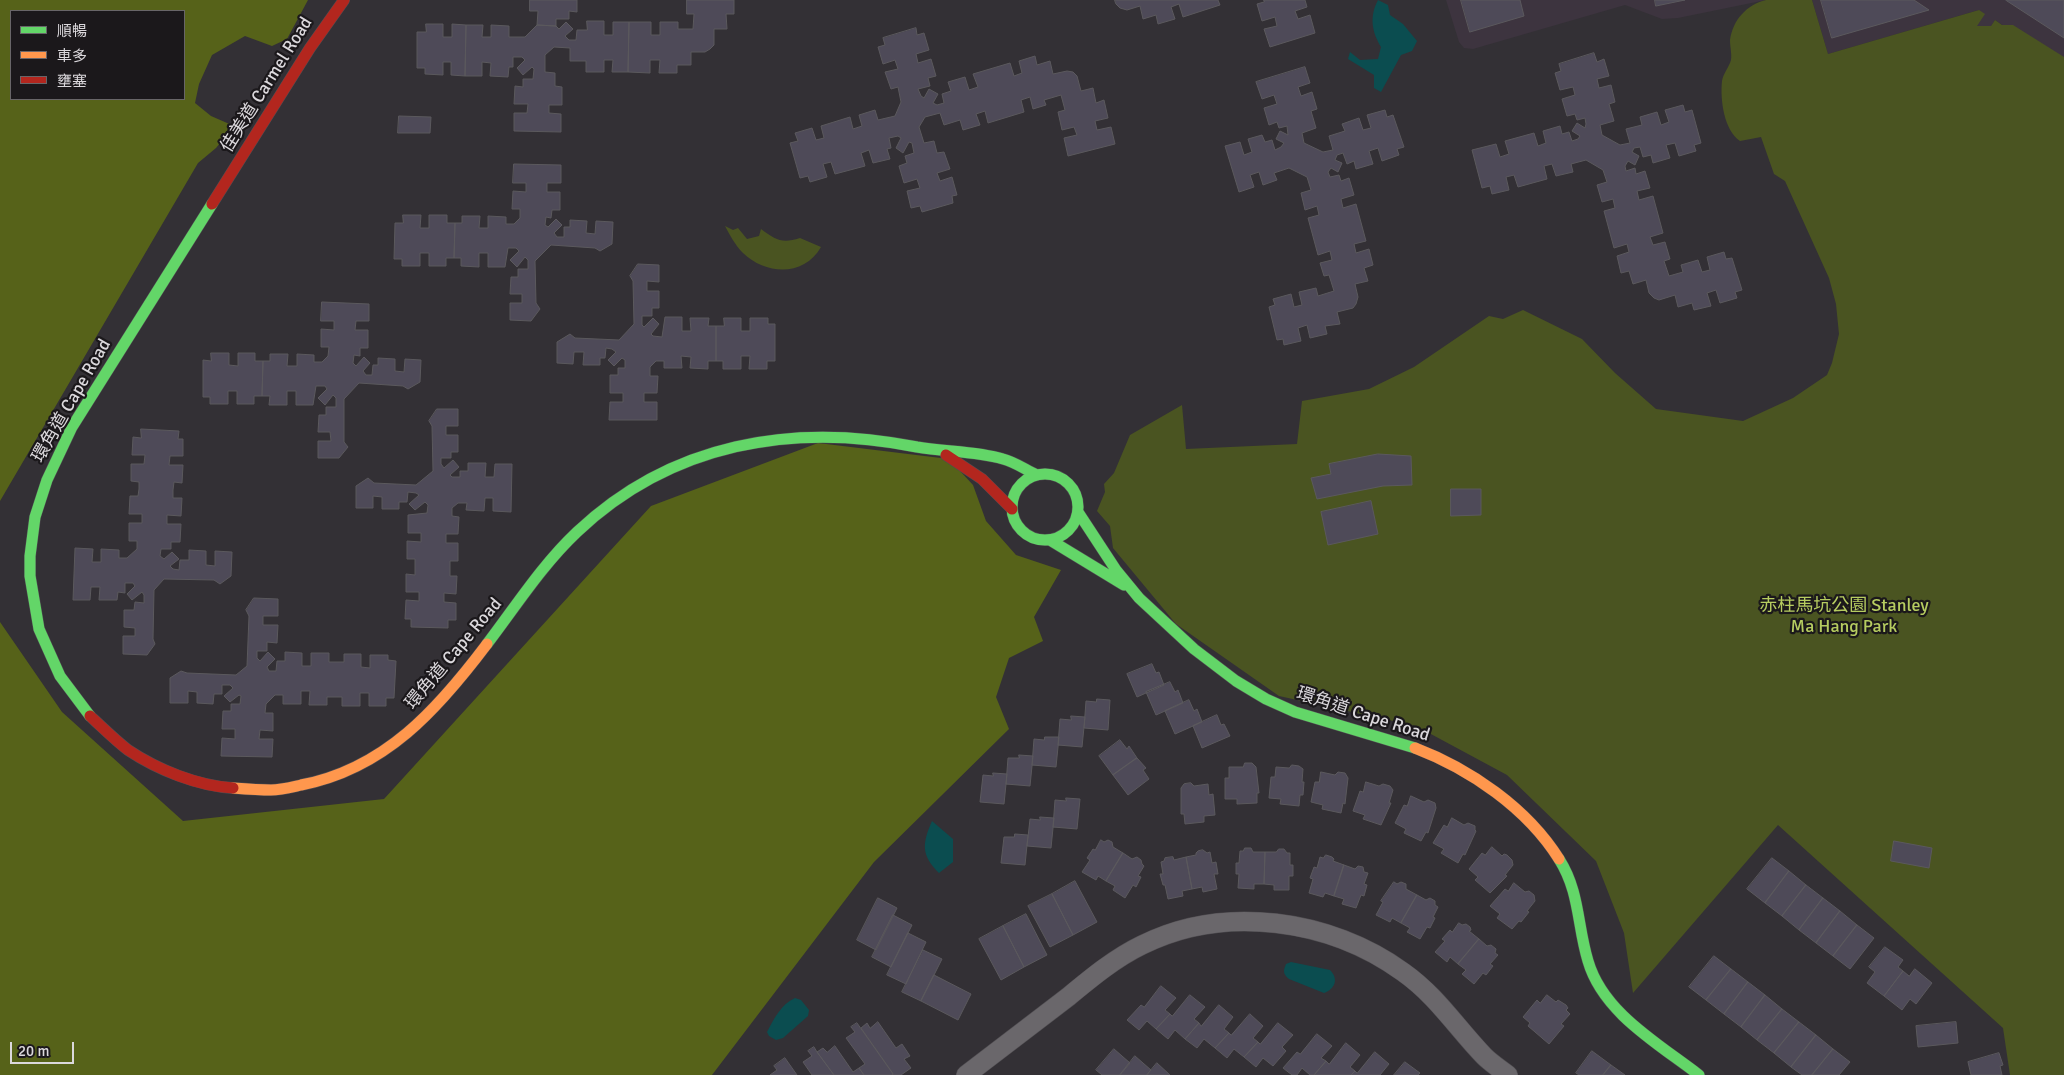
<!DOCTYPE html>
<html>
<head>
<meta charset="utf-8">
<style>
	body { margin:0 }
	#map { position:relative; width:2064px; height:1075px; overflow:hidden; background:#333035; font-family:Signika,"Noto Sans TC",sans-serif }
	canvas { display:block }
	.legend { position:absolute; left:10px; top:10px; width:175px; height:90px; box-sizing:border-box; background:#1b181b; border:1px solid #686568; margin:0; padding:6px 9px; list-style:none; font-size:15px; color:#dbd8dc }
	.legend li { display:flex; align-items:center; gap:10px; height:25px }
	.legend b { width:25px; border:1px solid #686568 }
	.scale { position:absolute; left:10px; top:1042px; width:64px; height:22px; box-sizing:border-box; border:2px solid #dbd8dc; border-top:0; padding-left:6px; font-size:15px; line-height:18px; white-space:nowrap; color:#dbd8dc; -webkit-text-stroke:4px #1b181b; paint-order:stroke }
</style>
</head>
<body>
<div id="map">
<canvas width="2064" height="1075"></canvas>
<ul class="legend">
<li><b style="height:6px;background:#63d668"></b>順暢</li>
<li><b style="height:6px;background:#ff974d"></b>車多</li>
<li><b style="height:6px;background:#b3261e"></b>壅塞</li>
</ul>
<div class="scale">20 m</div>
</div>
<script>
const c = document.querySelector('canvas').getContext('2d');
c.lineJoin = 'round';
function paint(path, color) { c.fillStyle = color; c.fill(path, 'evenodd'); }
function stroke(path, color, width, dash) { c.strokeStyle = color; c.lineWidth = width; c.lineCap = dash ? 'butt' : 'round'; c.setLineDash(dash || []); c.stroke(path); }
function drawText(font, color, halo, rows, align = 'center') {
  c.font = font + ' Signika,"Noto Sans TC",sans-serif'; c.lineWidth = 4.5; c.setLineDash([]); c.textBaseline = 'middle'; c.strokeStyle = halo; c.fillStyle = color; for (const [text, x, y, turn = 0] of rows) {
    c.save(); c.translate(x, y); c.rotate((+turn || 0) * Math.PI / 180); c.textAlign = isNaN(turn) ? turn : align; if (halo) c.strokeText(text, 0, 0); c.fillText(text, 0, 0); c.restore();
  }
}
paint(new Path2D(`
	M1446,0H1766L1678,18L1662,19L1625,5L1473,49L1464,48L1459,42Z
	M1812,0H2064V66L1995,20L1985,35L1975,28L1979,10L1828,54Z`), '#3d343f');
paint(new Path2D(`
	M1766,0H1812L1828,54L1979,10L1985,14L1977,26H1991L1995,20L2002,25H2013L2064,57V1075H2010L2003,1028L1778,825L1633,993L1624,933L1596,861L1507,775L1416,726L1279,696L1176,624L1113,548L1110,526L1097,511L1105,492L1104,484L1114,473L1130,435L1182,405L1186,449L1297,444L1302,401L1369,389L1414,367L1489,316L1503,319L1523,310L1582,339L1615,373L1656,409L1743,421L1793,398L1827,375L1832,363L1839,334L1836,304L1829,278L1785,181L1774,174L1761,137L1740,141C1724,130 1720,100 1722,81C1723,74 1729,67 1731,60C1732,54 1730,47 1730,40C1733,20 1746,5 1766,0Z
	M725,226L733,230L738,228L747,239L759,236L761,229C776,240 782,244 800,238L821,247C804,277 766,275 743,253C735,245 730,235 725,226Z`), '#4a5421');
paint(new Path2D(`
	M0,0H308L287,39L272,46L245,36L212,55L199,84L195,103L211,116L234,126L216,148L198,163L0,501ZM184,11V99H11V11Z
	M818,443L949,459L973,485L986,521L1016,555L1061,570L1034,617L1043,641L1009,658L996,697L1009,729L874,862L712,1075H0V622L62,712L183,821L384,799L651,506Z`), '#566219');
paint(new Path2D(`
	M1378,0L1388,5L1390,15L1403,24L1417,41L1412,51L1401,55L1381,92L1374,88V75L1348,59L1350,52L1360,60L1378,59L1381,47C1372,32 1369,17 1378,0Z
	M932,821L953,839V862L939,873C921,855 922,844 932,821Z
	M1291,962L1330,970C1339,979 1335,989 1324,993L1289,979C1283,974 1283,971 1286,964Z
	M795,998L801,1000L809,1010L808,1016L783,1038L776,1040L769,1036L767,1032C774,1019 781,1004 795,998Z`), '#0b4d50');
const building = new Path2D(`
	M530,0H577V12L569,11V19H556V26L537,25L538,11H530Z
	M687,0H734V14H726L727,29H714V45L710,49L705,52H691V65H677V73H659L660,60H650V73L628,72L629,22H651V35H660V22H678V29H693L694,14H687Z
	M1115,0H1218L1220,5L1183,17L1179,4L1171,7L1175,19L1158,24L1156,15L1143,19L1140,6L1127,10L1120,8L1116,4Z
	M1264,0H1305L1307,7L1295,11L1298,19L1310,15L1315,33L1270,47L1264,29L1277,26L1275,17L1262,21L1257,4L1264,2Z
	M1461,0H1520L1524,16L1470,32Z
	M1655,0H1685L1656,6Z
	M1821,0H1914L1929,10L1832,38Z
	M2006,0H2064V38L2007,1Z
	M587,21H604V35H613V22H629L628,72H612L613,60H604V72H586V61H570V48L554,47L545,55V72L555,73V86L562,87V105H549V113L561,114V132L514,131V113H527L528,104H514L515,86L523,87V79H533L534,69L532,67L523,75L517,68L525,60L522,57H513V67H509L508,77L490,76L491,63L482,62V76H465L466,25H483L482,37H491V25L509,26V37H525L537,25L556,26L559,29L566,22L573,29L565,36L569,40H576L577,30H587Z
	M426,24H443V37H452V24L466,25L465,76L451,75V62H443V75L425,74V68H417V32H426Z
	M916,28L917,35L924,33L929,50L916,54L918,63L931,59L936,76L928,78L930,86L918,89L921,96L924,98L929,89L938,94L933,103L937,105L944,103L942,94L951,91L948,82L965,77L969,90L978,87L973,74L1010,63L1014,76L1022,73L1019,61L1035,56L1037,65L1050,61L1053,74L1067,71L1073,72L1077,76L1081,91L1093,88L1096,103L1104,100L1108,118L1095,121L1097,130L1111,127L1115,144L1068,156L1064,138L1077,135L1074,127L1062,130L1058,112L1065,110L1061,95L1044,100L1046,105L1033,109L1030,97L1021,100L1024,112L988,123L985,111L976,114L980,125L963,130L960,120L944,125L940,113L925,117L919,127L924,143L934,141L937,153L944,152L950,169L937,173L940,181L952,177L957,195L952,196L953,203L922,212L920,206L911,208L907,191L920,188L917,179L904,183L899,166L907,163L905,156L914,153L912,143L909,142L903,153L896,148L901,138L898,136L889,138L891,148L887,149L890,159L873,163L869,150L861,153L865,166L835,174L831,162L823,164L827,177L810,182L808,176L800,178L790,143L798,141L795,133L812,128L816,140L824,138L821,126L850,117L853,129L862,126L859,115L875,110L878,120L895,116L901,102L898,87L891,89L885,72L898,69L895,60L883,64L878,47L885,45L883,38Z
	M1594,53L1597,62L1604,59L1609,76L1597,79L1599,88L1611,85L1615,102L1609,104L1614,121L1600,125L1602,135L1620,145L1630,143L1626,129L1642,125L1640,117L1657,112L1661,125L1669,122L1665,110L1683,105L1685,112L1692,110L1701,143L1694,145L1696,151L1679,156L1675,143L1666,145L1670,158L1653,163L1651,155L1643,157L1640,147L1634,148L1632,152L1639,156L1635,165L1628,161L1625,166L1626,171L1635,168L1636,174L1645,171L1650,188L1637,191L1639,200L1653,196L1663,233L1650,237L1653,245L1665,242L1670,259L1664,261L1669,276L1683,272L1681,265L1698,260L1702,272L1710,270L1707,257L1724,252L1726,259L1732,258L1742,290L1735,292L1737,298L1720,303L1716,290L1707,293L1711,306L1694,310L1692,303L1678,307L1675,295L1659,300L1654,298L1649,293L1646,280L1633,284L1629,271L1621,273L1617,256L1629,252L1627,244L1614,248L1604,211L1615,208L1613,199L1602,202L1597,185L1607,182L1603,170L1586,160L1571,164L1573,172L1556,176L1552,164L1544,166L1547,179L1518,187L1514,175L1506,177L1509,190L1492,194L1490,186L1482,188L1472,150L1496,144L1500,157L1509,154L1505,141L1534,133L1538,146L1546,143L1543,131L1560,126L1562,134L1569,132L1572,141L1578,139L1580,136L1572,131L1577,123L1585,128L1586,124L1585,118L1577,120L1575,114L1567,116L1562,99L1575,95L1573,87L1560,90L1555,73L1561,71L1559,64Z
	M1305,67L1310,83L1298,87L1301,96L1312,92L1317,109L1311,111L1316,128L1302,133L1304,143L1323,152L1333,150L1329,136L1345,131L1342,124L1359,118L1363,130L1371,128L1367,115L1385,110L1387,117L1393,115L1404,147L1397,149L1399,155L1382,161L1378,148L1369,151L1373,164L1356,169L1354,161L1347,164L1343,153L1337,155L1335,160L1342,163L1338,172L1331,168L1328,172L1330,177L1339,175L1341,181L1349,178L1354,195L1341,199L1343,208L1356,204L1366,241L1354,244L1356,253L1369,249L1373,265L1364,268L1368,281L1355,284L1358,297L1356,304L1353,308L1337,312L1340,324L1325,326L1327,334L1310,338L1307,325L1298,328L1301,341L1284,345L1283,339L1277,340L1269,307L1275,305L1273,299L1291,294L1294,307L1302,305L1299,292L1316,288L1318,296L1334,291L1329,275L1324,276L1320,263L1332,260L1330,251L1318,255L1308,218L1319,215L1317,206L1305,210L1301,193L1311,190L1307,177L1289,168L1274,173L1277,180L1263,185L1259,172L1250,175L1254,187L1239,192L1225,146L1240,142L1244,155L1252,152L1248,139L1262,135L1265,142L1272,140L1275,150L1281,147L1284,143L1276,139L1280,131L1288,135L1287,126L1279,128L1277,122L1269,125L1264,108L1277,104L1274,95L1262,99L1256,82Z
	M399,116L431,117L430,133H398Z
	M514,164L561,165V183H547V192H560V210H552L551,218L546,217L545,225L548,227L556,219L562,225L554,233L557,237H564V227H570V220L587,221L586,233L595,234L596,221L613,222L612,244L600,251L595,248L551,245L535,261L536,303L540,309L531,321L510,320V303H522V294H510L511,277H518V269H528V260L525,257L517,267L510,260L519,251L516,248H508L505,267H488V253H479V267L461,266V258H454L455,223H462V216H480L479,228H488V216L506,217V224H514L520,218V209H512L513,191L526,192V183H513Z
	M403,215H421L420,228H429V215H447V223H455L454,258H446V266H429V253H420V266H402V259H394L395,223H403Z
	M638,264L659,265V282L647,281V291H659V308H652V316H642V325L644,327L653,318L659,324L651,334L653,336L662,337L665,317H682V331H691L690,318H709L708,326H716V361H708V369L690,368L691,357L681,356L682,368H664V361H656L650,367V376H658L657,393H644V402H657V420H609L610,402H623V393H610V375H618V368H625V360L622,358L614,366L608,360L616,352L612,349L606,348L605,358H600V365H583L584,352H574L573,364L557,363V342L570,334L575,338L619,340L634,324L633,281L630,276Z
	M322,302L369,304V321H356L355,330H368V348H360V356L354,355L353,363L356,366L364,357L370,363L363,371L366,375H372L373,365H378V358L395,359V371L404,372L405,359L421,360L420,382L408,389L403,386L359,383L344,399V442L348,447L339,458H318V441H331L330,432H318L319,415H326V407H336V398L333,395L325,405L318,398L327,389L325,386H316L313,405H296V391H287V405H269L270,396H262L263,361H270V354H288L287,366H297V354L314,355V362H322L328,356L329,347H321V329L334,330V321H321Z
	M724,318H741V331H750V318H768V324H775V361H767V369H749L750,356H741V369H723V361H716V326H724Z
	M211,353H229V365L238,366V353H255V361H263L262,396H254V404H237V391H228V404H210V397H203V360L211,361Z
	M437,409H458V426H446V435H458V452H451V458H441V464L444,468L453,460L459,467L450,475L452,477H460V471H468V463H486L485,477H494L495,464H512L511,512L493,511V498H485L484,511L466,510L467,503H458L452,508V516L459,517L458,534H446V543H458V561H450V576H457L456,594L444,593V602L456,603V620H448V628L411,627V619H405L406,600L419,601V592H406V574L415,575V559H407V541L421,542V533H408V515L427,513L428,505L425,502L415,510L409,504L419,495L416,493L408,492L407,502H399V509H382V497L373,496V508H356V486L368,478L374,483L416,485L433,471L432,426L429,421Z
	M141,429L179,431L178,439H183V456H170L169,465H183L182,483L174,482L173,490V498H182L181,516L167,515V524H181L180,542H171V549H161L160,556L164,559L172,552L179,559L170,566L173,569L179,570L180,560H189V550L206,551V565L215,566V551L232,552L231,576L220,584L214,580L164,579L154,590L153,639L155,644L147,655L123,654V636H135V628L124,627V610H134L135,602L144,603V595L142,592L132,600L127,594L135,586L133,583H125V593L118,592L117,600H99L100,587H91L90,600H73L75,548L93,549L92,562H101V549L119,550V558H127L137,549V541H129V523H142V514H129L130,496H138L139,489V482L131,481V464H144L145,455H132L133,437L141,438Z
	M1378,454L1411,456L1412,485L1383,486L1317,499L1311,478L1331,474L1329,464Z
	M1451,489H1481V515L1451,516Z
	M1371,501L1378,534L1328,545L1321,512Z
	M254,598L278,599V616H263V625H278L277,643L267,642V651H257V658L260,661L268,652L275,659L267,667L269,671H276L277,661H285V652L302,653V666H311V653H329V662H344V654H361V667L370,668V655H388V660L396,661L394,698H386V706H369V693H360V706H342V697H327V705H309L310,691H301V704H283V695H275L266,704L265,713H273V731L260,730L259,739H273L272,757L221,756L222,738L235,739V729H222L223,711H231V704H240L241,696L239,695L230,702L224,696L233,688L230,685H222V694H214L213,704L197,703V692L188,691V703H170V678L181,671L187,673L236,675L247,666L249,616L246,610Z
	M1152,664L1156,673L1159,672L1164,685L1137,697L1127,674Z
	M1170,682L1175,692L1178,690L1183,703L1156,715L1146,692Z
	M1097,699L1110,700L1108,730L1084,728L1086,701L1096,702Z
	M1189,700L1194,711L1197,709L1202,722L1175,734L1165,711Z
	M1217,715L1221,725L1224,724L1230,736L1202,748L1193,726Z
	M1071,716L1085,717L1082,747L1058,745L1060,719L1071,720Z
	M1045,737H1059L1056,767L1032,765L1034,739L1044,740Z
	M1120,740L1127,749L1129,746L1137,758L1113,775L1099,756Z
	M1019,755L1033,756L1030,786L1006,784L1008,758H1019Z
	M1137,758L1146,768L1143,770L1149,779L1128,795L1113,775Z
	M1245,763H1252L1256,767L1259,793H1257V803L1237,804V799H1225V778H1229V767H1243Z
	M1292,765L1299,766L1303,769L1302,782H1304L1303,795H1300L1299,806L1280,804L1281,799L1269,798L1271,777H1275L1276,767L1289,768Z
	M1321,772L1335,775L1338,772L1345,773L1348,778L1345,804L1343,803L1341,813L1322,809L1323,805L1311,802L1315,782H1319Z
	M993,773L1007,774L1004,804L980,802L983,775L993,776Z
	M1366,782L1379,786L1383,784L1390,786L1393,790L1389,803H1391L1381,825L1363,819L1365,815L1353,811L1360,791L1363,792Z
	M1191,783L1194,786L1208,784L1209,795L1213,794L1215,815L1204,816V822L1185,824L1184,814H1181V788L1184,784Z
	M1411,796L1424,802L1428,800L1435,803L1436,808L1428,833L1426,832L1421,841L1404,833L1406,829L1395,823L1404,805L1407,806Z
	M1066,798L1080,799L1077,829L1053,827L1055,800L1066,801Z
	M1040,817L1054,818L1051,848L1027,846L1030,819L1040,820Z
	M1452,818L1464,825L1468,823L1475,826V830L1476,831L1465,855L1463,854L1458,863L1441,853L1444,849L1433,843L1444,825L1447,827Z
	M1015,834L1028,835L1025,865L1001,863L1004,837H1014Z
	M1101,840L1104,842L1108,840L1112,842L1113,847L1123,853L1106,881L1098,876L1096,880L1082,872L1090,860L1087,858L1093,849L1095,850Z
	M1894,841L1932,848L1929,868L1891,861Z
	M1492,847L1502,856L1504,854L1507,855L1512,860L1513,865L1505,875L1507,876L1490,893L1475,880L1478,877L1469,869L1482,853L1485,855Z
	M1245,848H1251L1253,852H1265L1264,884H1254V889L1238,888L1239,874H1236V863H1239L1240,851H1243Z
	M1279,849H1284L1287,853H1290V865H1293V876H1289V890H1274V885L1264,884L1265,852H1276Z
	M1203,850L1207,853L1210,852L1212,863L1216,862L1218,874H1214L1217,889L1203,892L1202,887L1192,889L1186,857L1196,855V853L1198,851Z
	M1123,853L1132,859L1137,857L1141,860L1142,864L1144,866L1138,876L1141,877L1136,887L1133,885L1125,898L1113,890L1115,886L1106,881Z
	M1326,855L1332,857L1334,859L1333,861L1344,865L1334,896L1325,893L1323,897L1309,893L1313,879L1310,878L1314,867L1317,868L1320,857L1323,858Z
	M1173,857L1174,860L1186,857L1192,889L1182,891L1183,896L1168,899L1165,885H1163L1160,874H1163L1161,862L1164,861L1165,858Z
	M1772,858L1789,871L1765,903L1747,889Z
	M1344,865L1355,869L1358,866L1363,867L1364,872L1368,873L1364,884L1367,885L1364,896L1361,895L1356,908L1342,904L1344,899L1334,896Z
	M1789,871L1806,885L1782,916L1765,903Z
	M1075,881L1097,922L1073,935L1052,894Z
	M1394,882L1397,884L1401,882L1406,884V889L1417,895L1401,923L1392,918L1390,922L1376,915L1383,902L1381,901Z
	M1514,883L1525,892L1529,891L1534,895L1535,901L1527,911L1529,912L1521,922L1519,921L1512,929L1497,918L1500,914L1490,906L1505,889L1508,891Z
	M1806,885L1823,898L1799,930L1782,916Z
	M1052,894L1073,935L1050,947L1028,906Z
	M1417,895L1426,900L1430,898L1435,901V905L1438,907L1433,917L1435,918L1430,928L1427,927L1420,939L1407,932L1410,928L1401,923Z
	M878,898L897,908L876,950L857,940Z
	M1823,898L1840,911L1816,943L1799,930Z
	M1840,911L1857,925L1833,956L1816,943Z
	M1026,914L1047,955L1024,967L1003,926Z
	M893,915L912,925L891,967L872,957Z
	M1459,923L1462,925L1466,924L1470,927L1471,930L1469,931L1479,939L1458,964L1450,957L1447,962L1435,952L1445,941L1442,939L1450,930L1452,932Z
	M1857,925L1874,938L1850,969L1833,956Z
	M1003,926L1024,967L1001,980L979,939Z
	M908,933L926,942L906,984L887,975Z
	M1479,939L1487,946L1491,945L1496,949L1495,953L1498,955L1490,964L1493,966L1486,975L1483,973L1474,984L1462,974L1466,970L1458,964Z
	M1885,947L1903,960L1898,967L1903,971L1884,996L1867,983L1875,972L1869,967Z
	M923,950L942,959L921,1001L902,992Z
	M1714,956L1731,969L1706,1000L1689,987Z
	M1731,969L1748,982L1724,1014L1706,1000Z
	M1915,969L1932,983L1916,1004L1910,999L1902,1010L1884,996L1903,971L1909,976Z
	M934,975L971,994L958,1020L921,1001Z
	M1748,982L1765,995L1741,1027L1724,1014Z
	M1161,986L1176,998L1165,1010L1170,1014L1156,1029L1147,1021L1139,1030L1127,1020L1141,1005L1144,1007Z
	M1190,995L1205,1007L1194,1019L1199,1023L1185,1039L1175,1030L1168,1039L1156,1029L1170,1014L1172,1016Z
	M1547,995L1556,1002L1558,1000L1566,1005L1568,1008L1566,1010L1570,1014L1561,1024L1564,1026L1549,1044L1528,1026L1530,1023L1523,1017L1537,1000L1540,1003Z
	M1765,995L1782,1009L1757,1040L1741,1027Z
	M1219,1005L1233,1017L1224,1029L1229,1033L1215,1048L1204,1039L1197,1048L1185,1039L1199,1023L1201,1026Z
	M1782,1009L1799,1022L1774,1053L1757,1040Z
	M1250,1014L1263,1026L1253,1038L1258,1042L1244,1057L1234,1049L1227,1058L1215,1048L1229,1033L1231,1035Z
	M878,1022L896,1048L902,1044L910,1056L904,1059L911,1068L901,1075H894L861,1028L867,1023L870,1028Z
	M1799,1022L1816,1035L1791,1067L1774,1053Z
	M1956,1022L1958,1043L1918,1047L1916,1026Z
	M857,1023L893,1074L892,1075H864L859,1068L865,1064L846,1038L855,1032L851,1027Z
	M1278,1023L1293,1035L1282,1047L1286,1051L1273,1066L1263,1058L1256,1067L1244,1057L1258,1042L1260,1044Z
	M1317,1034L1332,1046L1321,1058L1326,1061L1314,1075H1310L1302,1068L1297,1075H1292L1283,1068L1297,1052L1300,1054Z
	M1816,1035L1833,1049L1812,1075H1802L1791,1067Z
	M1346,1043L1360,1055L1350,1067L1355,1071L1351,1075H1314L1326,1061L1329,1064Z
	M835,1046L853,1072L859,1068L864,1075H834L817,1052L823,1048L827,1052Z
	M814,1047L817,1052L834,1075H812L803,1062L812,1056L808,1051Z
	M1114,1049L1130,1063L1120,1075H1102L1096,1070Z
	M1833,1049L1850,1062L1839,1075H1812Z
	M1592,1051L1611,1065L1603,1075H1579L1576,1073Z
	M1375,1052L1389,1064L1380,1075H1351L1355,1071L1357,1073Z
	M1999,1053L2003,1065L2000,1066L2002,1075H1971L1968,1062Z
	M1135,1056L1151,1070L1147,1075H1120Z
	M785,1058L797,1075H770L777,1070L774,1066Z
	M1405,1062L1420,1073L1418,1075H1394Z
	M1157,1063L1170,1075H1147Z
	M1611,1065L1625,1075H1603Z`);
paint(building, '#4e4a58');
stroke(building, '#5b595d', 1);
const street = new Path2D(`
	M966,1075C1000,1049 1034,1023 1068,997C1091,978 1115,958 1142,945C1224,904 1330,919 1403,972C1437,996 1456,1027 1484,1056C1491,1063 1500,1069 1508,1075`);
const fast = new Path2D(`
	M1012 507a33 33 0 1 1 66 0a33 33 0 1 1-66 0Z
	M1078,512L1116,570L1139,598L1194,649L1236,681L1266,699L1295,712L1415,748
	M1050,540L1124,585
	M487,644C516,606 542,565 577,532C671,443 793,422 917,447C945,452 975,451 1003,459C1015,462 1026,470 1037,475
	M90,716L60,676L39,629L30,576V556L35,517L47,480L72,427L212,204
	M1559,859C1580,892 1577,925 1588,961C1603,1013 1659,1044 1699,1075`);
const slow = new Path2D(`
	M1415,748C1470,769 1527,808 1559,859
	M233,788C246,789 259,790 271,790C281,790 292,787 301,785C385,769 438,709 487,644`);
const jam = new Path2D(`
	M212,204L310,48L344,0
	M946,455L982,479L1012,509
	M90,716C102,727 115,740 128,750C158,770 198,786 233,788`);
stroke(street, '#514e52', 20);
stroke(fast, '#514e52', 12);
stroke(slow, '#514e52', 12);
stroke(jam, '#514e52', 12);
stroke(street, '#6a676b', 19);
stroke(fast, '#63d668', 11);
stroke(slow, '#ff974d', 11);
stroke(jam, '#b3261e', 11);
drawText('18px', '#dbd8dc', '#1b181b', [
	["佳美道 Carmel Road",267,85,-58],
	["環角道 Cape Road",72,401,-60],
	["環角道 Cape Road",454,654,-50],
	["環角道 Cape Road",1363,715,18]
]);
drawText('18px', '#b6cc60', '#1b181b', [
	["赤柱馬坑公園 Stanley",1844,606],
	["Ma Hang Park",1844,627]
]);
</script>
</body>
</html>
